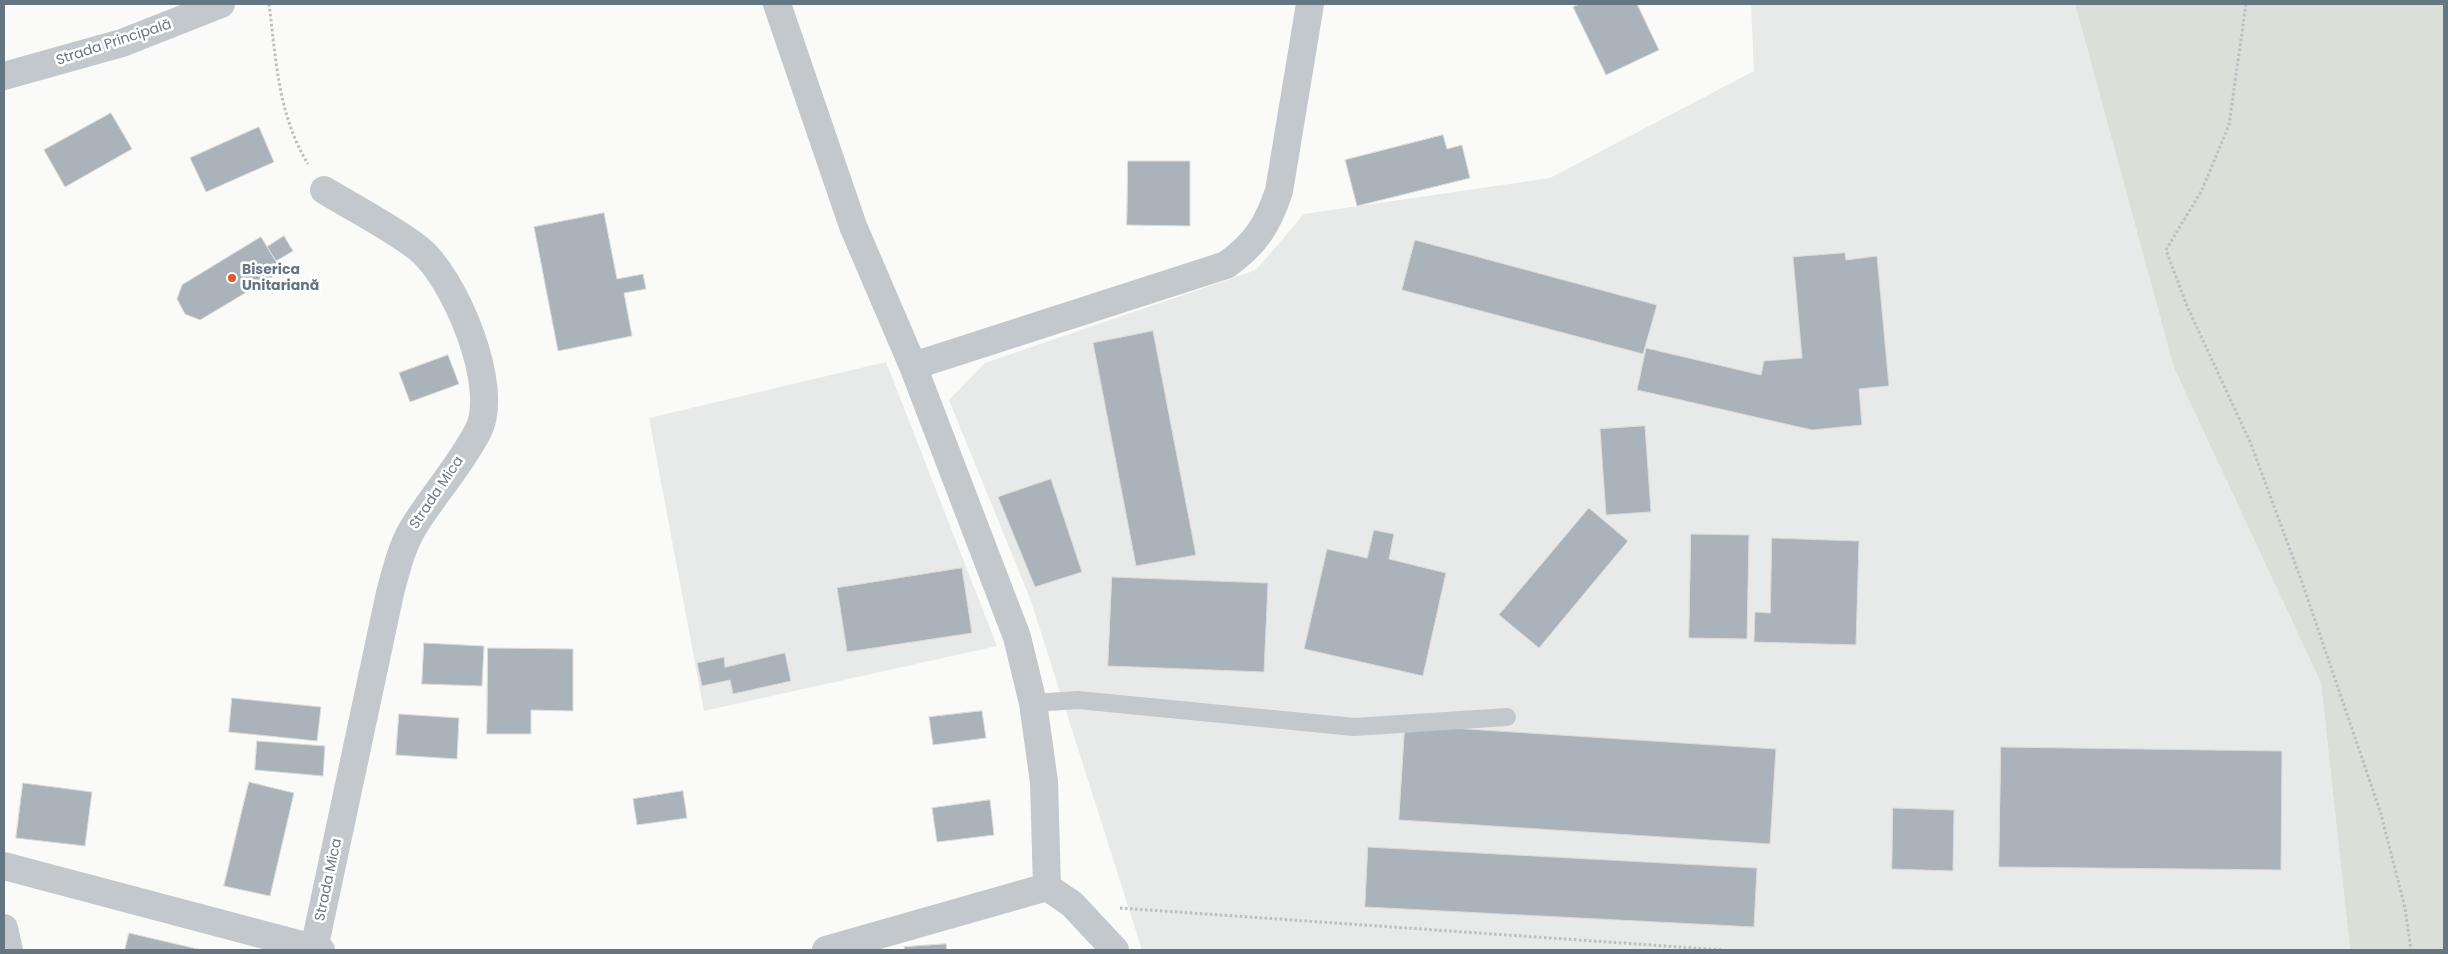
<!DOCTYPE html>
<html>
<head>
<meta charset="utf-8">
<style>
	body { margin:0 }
	#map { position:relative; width:2448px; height:954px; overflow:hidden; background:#fafaf8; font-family:Poppins,sans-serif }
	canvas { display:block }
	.frame { position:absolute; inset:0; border:5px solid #657683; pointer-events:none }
</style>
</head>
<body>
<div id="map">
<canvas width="2448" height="954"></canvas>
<div class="frame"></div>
</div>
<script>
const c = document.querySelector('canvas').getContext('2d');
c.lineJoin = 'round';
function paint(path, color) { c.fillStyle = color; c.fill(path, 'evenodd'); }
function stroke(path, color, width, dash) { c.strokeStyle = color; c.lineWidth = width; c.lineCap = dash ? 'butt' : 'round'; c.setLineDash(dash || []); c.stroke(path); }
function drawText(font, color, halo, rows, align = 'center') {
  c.font = font + ' Poppins,sans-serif'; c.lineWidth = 5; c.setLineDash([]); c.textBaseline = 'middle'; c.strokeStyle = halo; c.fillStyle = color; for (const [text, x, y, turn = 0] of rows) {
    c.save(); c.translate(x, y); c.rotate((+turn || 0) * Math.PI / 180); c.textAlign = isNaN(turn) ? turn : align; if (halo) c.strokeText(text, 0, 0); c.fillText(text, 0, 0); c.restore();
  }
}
paint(new Path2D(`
	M1751,4H2075L2174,368L2321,683L2350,950H1142L1031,601L949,400L985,363L1256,270L1304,214L1550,178L1754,71Z
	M886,362L997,646L704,711L649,418Z`), '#e8e9e9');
paint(new Path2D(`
	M2075,4H2444V950H2350L2321,683L2174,368Z`), '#dadfd7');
const building = new Path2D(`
	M1580,4H1637L1659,50L1606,75L1573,7Z
	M111,113L132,149L65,187L44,150Z
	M259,127L274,162L206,192L190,158Z
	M1443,135L1447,149L1462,145L1470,178L1357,206L1345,160Z
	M1128,161H1190V226L1127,225Z
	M604,213L617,279L643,274L646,289L624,293L632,336L558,351L534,227Z
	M284,236L293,251L276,261L267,247Z
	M261,237L282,271L200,320L185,314L177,299L182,285Z
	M1415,240L1657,305L1643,354L1402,290Z
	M1845,253L1846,260L1877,256L1889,386L1859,389L1862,425L1812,430L1637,390L1646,348L1761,375L1764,361L1802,358L1793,257Z
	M1153,331L1196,555L1136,566L1093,343Z
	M448,355L459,384L410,402L399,373Z
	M1645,426L1651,512L1606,515L1600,429Z
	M1051,479L1082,572L1035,587L998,497Z
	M1589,508L1628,541L1539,648L1499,615Z
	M1374,530L1394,534L1389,559L1446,573L1423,676L1304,649L1327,549L1367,558Z
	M1691,534L1749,535L1747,639L1689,638Z
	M1772,538L1859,541L1856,645L1754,642L1755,612L1770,613Z
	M962,568L972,633L847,652L837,588Z
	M1112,577L1268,583L1264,672L1108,666Z
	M424,643L484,646L482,686L422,684Z
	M488,648L573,649V711L531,710V734H487Z
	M785,653L791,681L733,694L730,680L702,686L697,663L724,657L725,667Z
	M232,698L321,707L317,741L229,732Z
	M982,711L986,738L933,745L929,717Z
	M399,714L459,718L457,759L396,755Z
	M1405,725L1776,749L1770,844L1399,820Z
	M257,741L325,746L323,776L255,770Z
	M2001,747L2282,751L2281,870L1999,867Z
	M249,782L294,793L270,896L224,886Z
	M23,783L92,792L85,846L16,838Z
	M683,791L687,818L637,825L633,799Z
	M990,800L994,835L937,842L932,808Z
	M1893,808L1954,810L1953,871L1892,869Z
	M1368,847L1757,868L1754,927L1365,907Z
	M129,933L202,950H125Z
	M946,944L947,950H905L904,947Z`);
paint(building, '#aab3b9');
stroke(building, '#dcdcda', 1);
stroke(new Path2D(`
	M269,4C276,59 278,115 308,164
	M2246,4L2229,125L2202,190L2166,250L2187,306L2251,444L2303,585L2381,814L2405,908L2411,950
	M1120,908L1723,950`), '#bbbfc2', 3, [2.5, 2.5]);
stroke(new Path2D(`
	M1033,703L1078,700L1354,727L1507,717`), '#c3c8cc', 18);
stroke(new Path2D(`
	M777,4L853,226L913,366L1017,637L1033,703L1044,782L1047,887
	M4,76L122,43L221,4
	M913,366L1226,265C1256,244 1268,224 1279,191L1310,4
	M4,866L321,950
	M1047,887L1072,904L1115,950
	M4,928L9,950
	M314,949L390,593C396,571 401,548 413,528C433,495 460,466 478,431C501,387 454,276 418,248C389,226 355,209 324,190
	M826,950L1047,887`), '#c3c8cc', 28);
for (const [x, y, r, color] of [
	[232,278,5,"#e4572e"]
]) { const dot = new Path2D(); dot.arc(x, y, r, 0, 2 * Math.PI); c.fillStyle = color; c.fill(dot); stroke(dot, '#fff', 2); }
drawText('14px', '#657683', '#fff', [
	["Strada Principală",114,43,-18],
	["Strada Mica",437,493,-56],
	["Strada Mica",329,880,-78]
]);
drawText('bold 14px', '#657683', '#fff', [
	["Biserica",242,270],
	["Unitariană",242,286]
], 'left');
</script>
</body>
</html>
